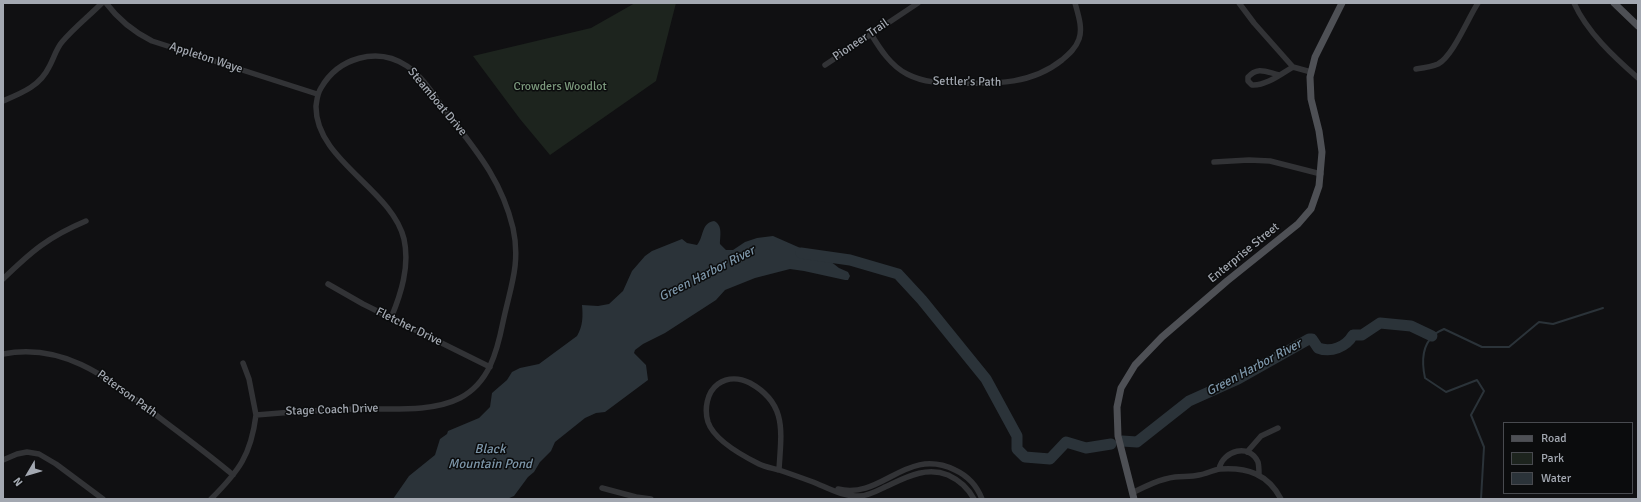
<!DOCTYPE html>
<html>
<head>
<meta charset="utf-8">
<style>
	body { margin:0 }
	#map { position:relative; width:1641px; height:502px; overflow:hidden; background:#101012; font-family:Signika,sans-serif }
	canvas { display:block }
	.frame { position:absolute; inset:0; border:4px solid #a3a8b1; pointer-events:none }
	.legend { position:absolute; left:1503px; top:422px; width:130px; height:72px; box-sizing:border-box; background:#0b0c0d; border:1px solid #484a4f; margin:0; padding:5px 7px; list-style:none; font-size:12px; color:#a3a8b1 }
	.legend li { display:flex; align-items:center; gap:8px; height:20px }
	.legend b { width:20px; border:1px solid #484a4f }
	.north { position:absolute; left:8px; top:454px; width:40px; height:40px; -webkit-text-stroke:3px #0b0c0d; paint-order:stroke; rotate:232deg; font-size:11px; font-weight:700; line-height:16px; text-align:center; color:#a3a8b1 }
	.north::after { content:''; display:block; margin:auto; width:14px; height:18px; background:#a3a8b1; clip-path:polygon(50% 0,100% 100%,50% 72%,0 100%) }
</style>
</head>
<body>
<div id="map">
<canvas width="1641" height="502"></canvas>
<div class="frame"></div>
<ul class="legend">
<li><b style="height:5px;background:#4e5055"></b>Road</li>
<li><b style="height:11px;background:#1d241e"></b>Park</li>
<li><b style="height:11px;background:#2b3339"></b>Water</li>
</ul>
<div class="north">N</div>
</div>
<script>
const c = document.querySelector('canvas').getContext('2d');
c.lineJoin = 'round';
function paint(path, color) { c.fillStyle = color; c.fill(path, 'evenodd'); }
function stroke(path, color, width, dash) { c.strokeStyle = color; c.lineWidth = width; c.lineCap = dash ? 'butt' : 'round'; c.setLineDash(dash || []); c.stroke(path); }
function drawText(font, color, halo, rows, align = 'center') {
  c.font = font + ' Signika,sans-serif'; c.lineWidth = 3; c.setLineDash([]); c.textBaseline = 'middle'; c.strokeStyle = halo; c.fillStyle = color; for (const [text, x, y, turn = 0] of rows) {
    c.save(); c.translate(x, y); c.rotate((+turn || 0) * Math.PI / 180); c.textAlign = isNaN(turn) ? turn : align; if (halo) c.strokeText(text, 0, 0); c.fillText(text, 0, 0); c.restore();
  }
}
paint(new Path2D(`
	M635,3H676L656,81L550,155L520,119L473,56L591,28Z`), '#1d241e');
paint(new Path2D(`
	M714,221C723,225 720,236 720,244L726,250H733L745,242L757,238L773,236L830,261L839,268L848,272L850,276L848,280H845L804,271L790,269L755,278L725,290L716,300L665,333L643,344L635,350L634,353L646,365L648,380L605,412L596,413L585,418L555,442L551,451L540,462L534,472L528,477L514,496L507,499H393L409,476L435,455L440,439L447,434L448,431L479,418L490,407L492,393L507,380L512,372L520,368L539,364L577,336C583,326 583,316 582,305L598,306L609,304L623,291L632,271L645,256L652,251L682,239L687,243L697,245C704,237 701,223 714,221Z`), '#2b3339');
stroke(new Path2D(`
	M1481,499L1484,447L1471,415L1484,391L1477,380L1446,392L1425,378C1422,364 1421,347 1433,336C1435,333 1440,331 1444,329L1482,347H1509L1539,322L1553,324L1603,308`), '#2b3339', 2);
stroke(new Path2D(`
	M801,253L850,260L898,274L922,300L986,379L1017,436V449L1025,457L1050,459L1066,442L1086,448L1111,444
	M1122,441L1137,442L1189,401L1238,379L1309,339H1312L1318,348C1331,353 1346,347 1353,335H1362L1380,323L1411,326L1432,336`), '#2b3339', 11);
stroke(new Path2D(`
	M106,3C118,19 134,32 152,41L317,94
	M1239,3L1254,23L1293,67L1311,72
	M1574,3C1587,32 1614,57 1638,78
	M871,34C880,49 891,66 907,74C924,83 942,83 960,83C997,84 1032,84 1062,60C1069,54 1076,48 1079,39C1083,28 1078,14 1075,3
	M825,65L918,3
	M1416,69C1423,68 1431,67 1438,64C1453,56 1468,18 1478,3
	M1279,75C1266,72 1258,66 1248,77V81L1252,85C1266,86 1281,74 1293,67
	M3,101C22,93 40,86 49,67C54,58 56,49 62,42C74,28 89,16 102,3
	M1214,162L1249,160L1270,161L1321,174
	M3,279C32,251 48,237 86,221
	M328,284L363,304L490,367
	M3,354C66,342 110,380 156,415C182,435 208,454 233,475
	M243,363L249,379L256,415
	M1247,452L1261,436L1278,428
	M3,460L17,454L27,452L39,454L56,464L103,499
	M1219,469C1223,450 1250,443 1258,462C1259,466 1259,471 1259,475
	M779,470C781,433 788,404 750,383C740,378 728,377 718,384C707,392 704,409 708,422C714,440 743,456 759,464C765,467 772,468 779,470C791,474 802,478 813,482C828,488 843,497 859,496C868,496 877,491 885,487C905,478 925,466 948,475C959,480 968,488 974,499
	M602,488L636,497L651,499
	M838,489C882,500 906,446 955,470C968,476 977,486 982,499
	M1132,493C1146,486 1160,479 1175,477C1183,476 1191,477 1199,475C1206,474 1213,470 1220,469C1247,467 1268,474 1281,499
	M211,499C239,471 251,455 256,415C289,412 323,410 356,409C388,408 431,413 460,398C489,383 497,352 503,322C510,288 521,264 513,228C501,178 474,148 444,109C433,94 422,76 407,66C377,46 338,58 321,88C317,94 317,100 316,106C315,160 392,189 404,239C410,266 401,294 391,318`), '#323336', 5.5);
stroke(new Path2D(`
	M1614,3L1638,26
	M1134,499L1118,436L1117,407L1121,388L1135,365L1162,337L1227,281L1298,224L1311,209L1319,186L1322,152L1319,131L1311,99L1310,77L1315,57L1342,3`), '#4e5055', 7);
drawText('12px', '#a3a8b1', '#0b0c0d', [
	["Pioneer Trail",861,40,-34],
	["Appleton Waye",206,58,18],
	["Settler's Path",967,82,1],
	["Steamboat Drive",437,102,50],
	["Enterprise Street",1244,253,-39],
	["Fletcher Drive",409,327,26],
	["Peterson Path",127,394,36],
	["Stage Coach Drive",332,410,-2]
]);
drawText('12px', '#7c9a7d', '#0b0c0d', [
	["Crowders Woodlot",560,87]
]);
drawText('italic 13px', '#7d96a9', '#0b0c0d', [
	["Green Harbor River",707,274,-27],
	["Green Harbor River",1254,368,-28],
	["Black",490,450],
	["Mountain Pond",490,465]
]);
</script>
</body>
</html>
